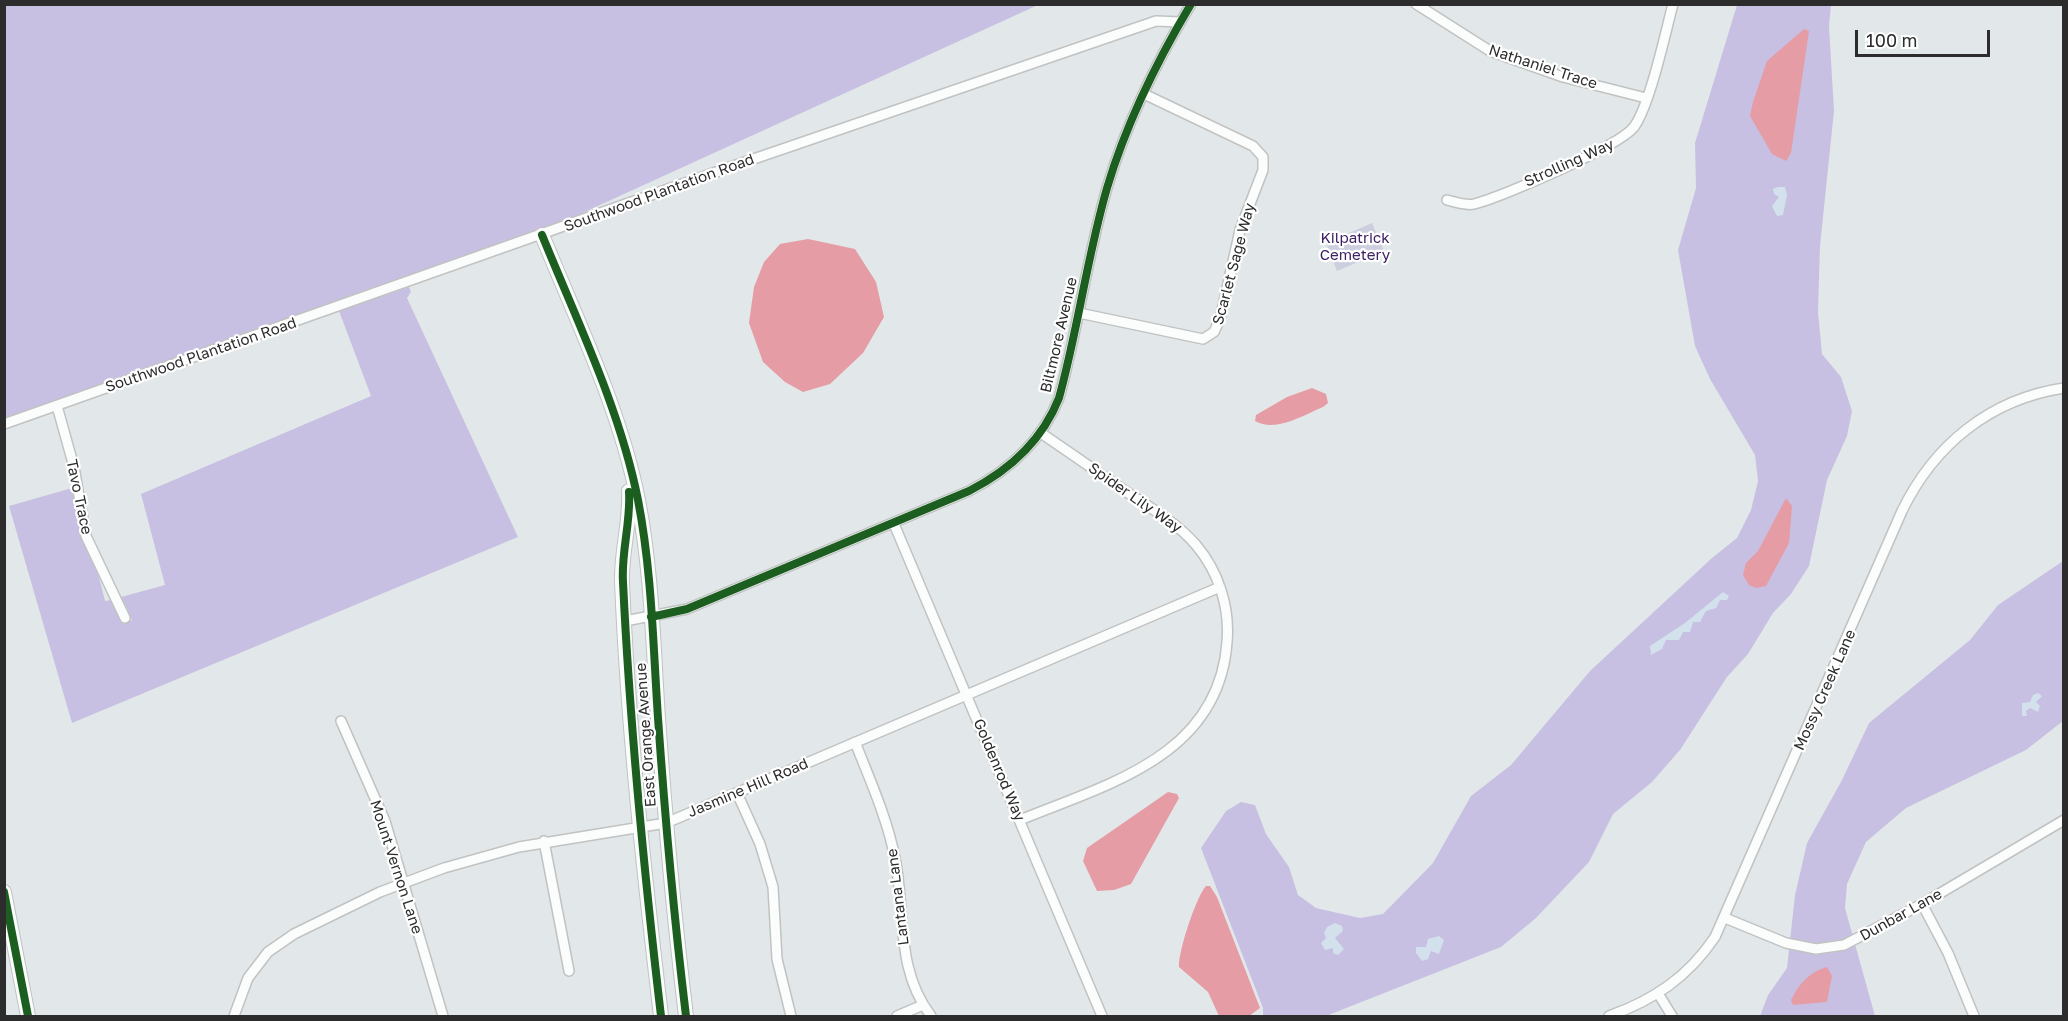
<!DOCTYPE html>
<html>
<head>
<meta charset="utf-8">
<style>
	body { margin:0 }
	#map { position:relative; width:2068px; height:1021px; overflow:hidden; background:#e2e8e9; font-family:"Golos Text",sans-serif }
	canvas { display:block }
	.frame { position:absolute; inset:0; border:6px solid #2c2c2c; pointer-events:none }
	.scale { position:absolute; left:1855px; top:30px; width:135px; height:27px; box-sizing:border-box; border:3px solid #2c2c2c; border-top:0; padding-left:8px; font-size:18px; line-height:21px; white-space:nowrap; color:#2c2c2c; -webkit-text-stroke:4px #fff; paint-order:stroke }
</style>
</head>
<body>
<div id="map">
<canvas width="2068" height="1021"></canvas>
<div class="frame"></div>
<div class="scale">100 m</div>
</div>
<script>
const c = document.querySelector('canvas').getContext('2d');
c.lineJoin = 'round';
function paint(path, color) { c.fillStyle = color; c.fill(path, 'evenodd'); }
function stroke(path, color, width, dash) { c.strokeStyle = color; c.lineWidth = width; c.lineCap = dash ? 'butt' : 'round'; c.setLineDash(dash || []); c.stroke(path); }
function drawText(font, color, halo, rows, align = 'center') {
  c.font = font + ' "Golos Text",sans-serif'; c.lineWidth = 4.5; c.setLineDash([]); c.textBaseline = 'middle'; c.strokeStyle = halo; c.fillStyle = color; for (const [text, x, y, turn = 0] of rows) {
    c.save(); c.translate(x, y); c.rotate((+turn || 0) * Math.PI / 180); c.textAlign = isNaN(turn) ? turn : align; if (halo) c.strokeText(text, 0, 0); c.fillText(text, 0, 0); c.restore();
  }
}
paint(new Path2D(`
	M4,5H1038L554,226L5,419Z
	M1737,5H1831L1829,26L1834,111L1820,246L1818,312L1822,354L1841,377L1852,411L1847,436L1827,480L1809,566L1791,594L1773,613L1748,654L1727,677L1680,750L1652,782L1613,814L1589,862L1536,918L1501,947L1326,1016H1263V1008L1201,848L1226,811L1241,802L1255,805L1266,834L1289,867L1298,895L1316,908L1360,918L1383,914L1433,863L1471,796L1511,765L1590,671L1712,558L1737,538L1751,510L1758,481L1755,455L1710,379L1695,346L1678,250L1696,188L1695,143Z
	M409,287L411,292L407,298L518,537L72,723L9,506L72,488L81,537L99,577L105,601L111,600L123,624L132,620L121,597L165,585L141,494L371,396L339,311Z
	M2063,561V721L2026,750L1906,808L1866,842L1847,884L1845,908L1875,1016H1760L1768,995L1787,968L1795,895L1807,843L1842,780L1869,723L1970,640L1998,605Z`), '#c8c0e3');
paint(new Path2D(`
	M1778,187H1785L1787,195L1783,215L1777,216L1772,206L1779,197L1774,194L1773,189Z
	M1723,592L1729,596L1727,600H1720L1716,608L1706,611L1700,622H1693L1690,632H1683L1679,640H1666L1662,649L1651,655L1650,646L1685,623Z
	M2038,693L2042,696L2036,702L2040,706L2038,712L2030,708L2026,711L2027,716H2022V703L2030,702L2033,695Z
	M1335,923L1342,926L1343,931L1335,938L1344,949L1338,955L1333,953V948L1325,950L1321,943L1326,938L1324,933L1327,927Z
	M1439,936L1444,940L1439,954L1431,951L1428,959L1422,961L1416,953V947H1426L1428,939Z`), '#d2e1ec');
paint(new Path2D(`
	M1372,223L1384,251L1337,271L1326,243Z`), '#cdcede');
paint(new Path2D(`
	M1804,29L1809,31L1791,153L1786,161L1772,154L1750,116L1753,102L1767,61Z
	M808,239L855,249L876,282L884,317L863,353L830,384L803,392L785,382L763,362L749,323L754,287L764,262L780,244Z
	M1312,388L1326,394L1328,403L1323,407C1303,415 1276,433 1255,421L1256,415L1287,397Z
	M1786,498L1792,506L1789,543L1766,586L1756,588L1749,585L1743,575L1746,563L1758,551Z
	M1168,792L1177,794L1179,798L1131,884L1114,890L1097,891L1083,861L1087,848Z
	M1206,886H1210L1217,897L1260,1008L1249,1016H1219L1208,992L1179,967C1178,952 1196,897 1206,886Z
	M1827,967L1832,976L1827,1002L1793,1005L1791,1000C1798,985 1810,971 1827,967Z`), '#e59ca4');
const street = new Path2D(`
	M1416,4L1490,51L1563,77L1646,98
	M1447,200C1455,202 1466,206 1474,204C1502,197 1618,147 1634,127C1650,105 1665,34 1673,4
	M1079,313L1203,339L1214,332L1220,319L1240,230L1263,170V157L1253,146L1144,94
	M57,406L74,467L86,536L125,618
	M4,424L739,164L1156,21L1180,22
	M894,524L1102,1016
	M625,621L687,609L969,491C1010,470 1042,441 1059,398C1078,329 1087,257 1107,188C1126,124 1157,61 1191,4
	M341,721L385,821L443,1016
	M855,742C870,780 887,818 895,858C906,913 895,969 931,1016
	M737,793L760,844L773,887L777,959L791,1016
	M1020,820C1108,784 1219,756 1227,642C1230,608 1219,572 1196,545C1178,524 1154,510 1131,495C1101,474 1071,454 1041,433
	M544,841L569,971
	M1922,904L1948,953L1974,1016
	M1725,918L1786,943L1816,949L1844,945L1922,904L2064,820
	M1659,995L1672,1016
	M234,1016L248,978L268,952L294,934L380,892L444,868L519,847L666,823L1220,587
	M897,1016L923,1005
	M1609,1016C1654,1000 1688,977 1715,937L1902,511C1934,445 1990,399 2064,388`);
const secondary = new Path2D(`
	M542,235C577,321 620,409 638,500C652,572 653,645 658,718C665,818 674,917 686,1016
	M629,491C631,521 621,551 622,582C628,727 644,873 661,1016
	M4,892L28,1016`);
stroke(street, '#c1c2c2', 12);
stroke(secondary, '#c1c2c2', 16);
stroke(street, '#fbfcfc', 9);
stroke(secondary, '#fbfcfc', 14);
stroke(new Path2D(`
	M542,235C577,321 620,409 638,500C652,572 653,645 658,718C665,818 674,917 686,1016
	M629,492C631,522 621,552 623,582C630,727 644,872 661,1016
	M651,617L687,609L969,491C1010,470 1042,441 1059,398C1078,329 1087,257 1107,188C1126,124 1157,61 1191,4
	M4,892L28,1016`), '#1b5e20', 8);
drawText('15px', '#2c2c2c', '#fff', [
	["Nathaniel Trace",1543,67,18],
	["Strolling Way",1569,163,-24],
	["Southwood Plantation Road",659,193,-20],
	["Scarlet Sage Way",1234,264,-75],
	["Biltmore Avenue",1059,335,-77],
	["Southwood Plantation Road",201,355,-19],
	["Tavo Trace",79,497,78],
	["Spider Lily Way",1135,498,35],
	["Mossy Creek Lane",1825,690,-66],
	["East Orange Avenue",646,735,-94],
	["Goldenrod Way",999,770,67],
	["Jasmine Hill Road",748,788,-23],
	["Mount Vernon Lane",396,867,72],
	["Lantana Lane",898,897,-97],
	["Dunbar Lane",1901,915,-29]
]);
drawText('15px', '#3c2064', '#fff', [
	["Kilpatrick",1355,238],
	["Cemetery",1355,255]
]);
</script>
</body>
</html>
